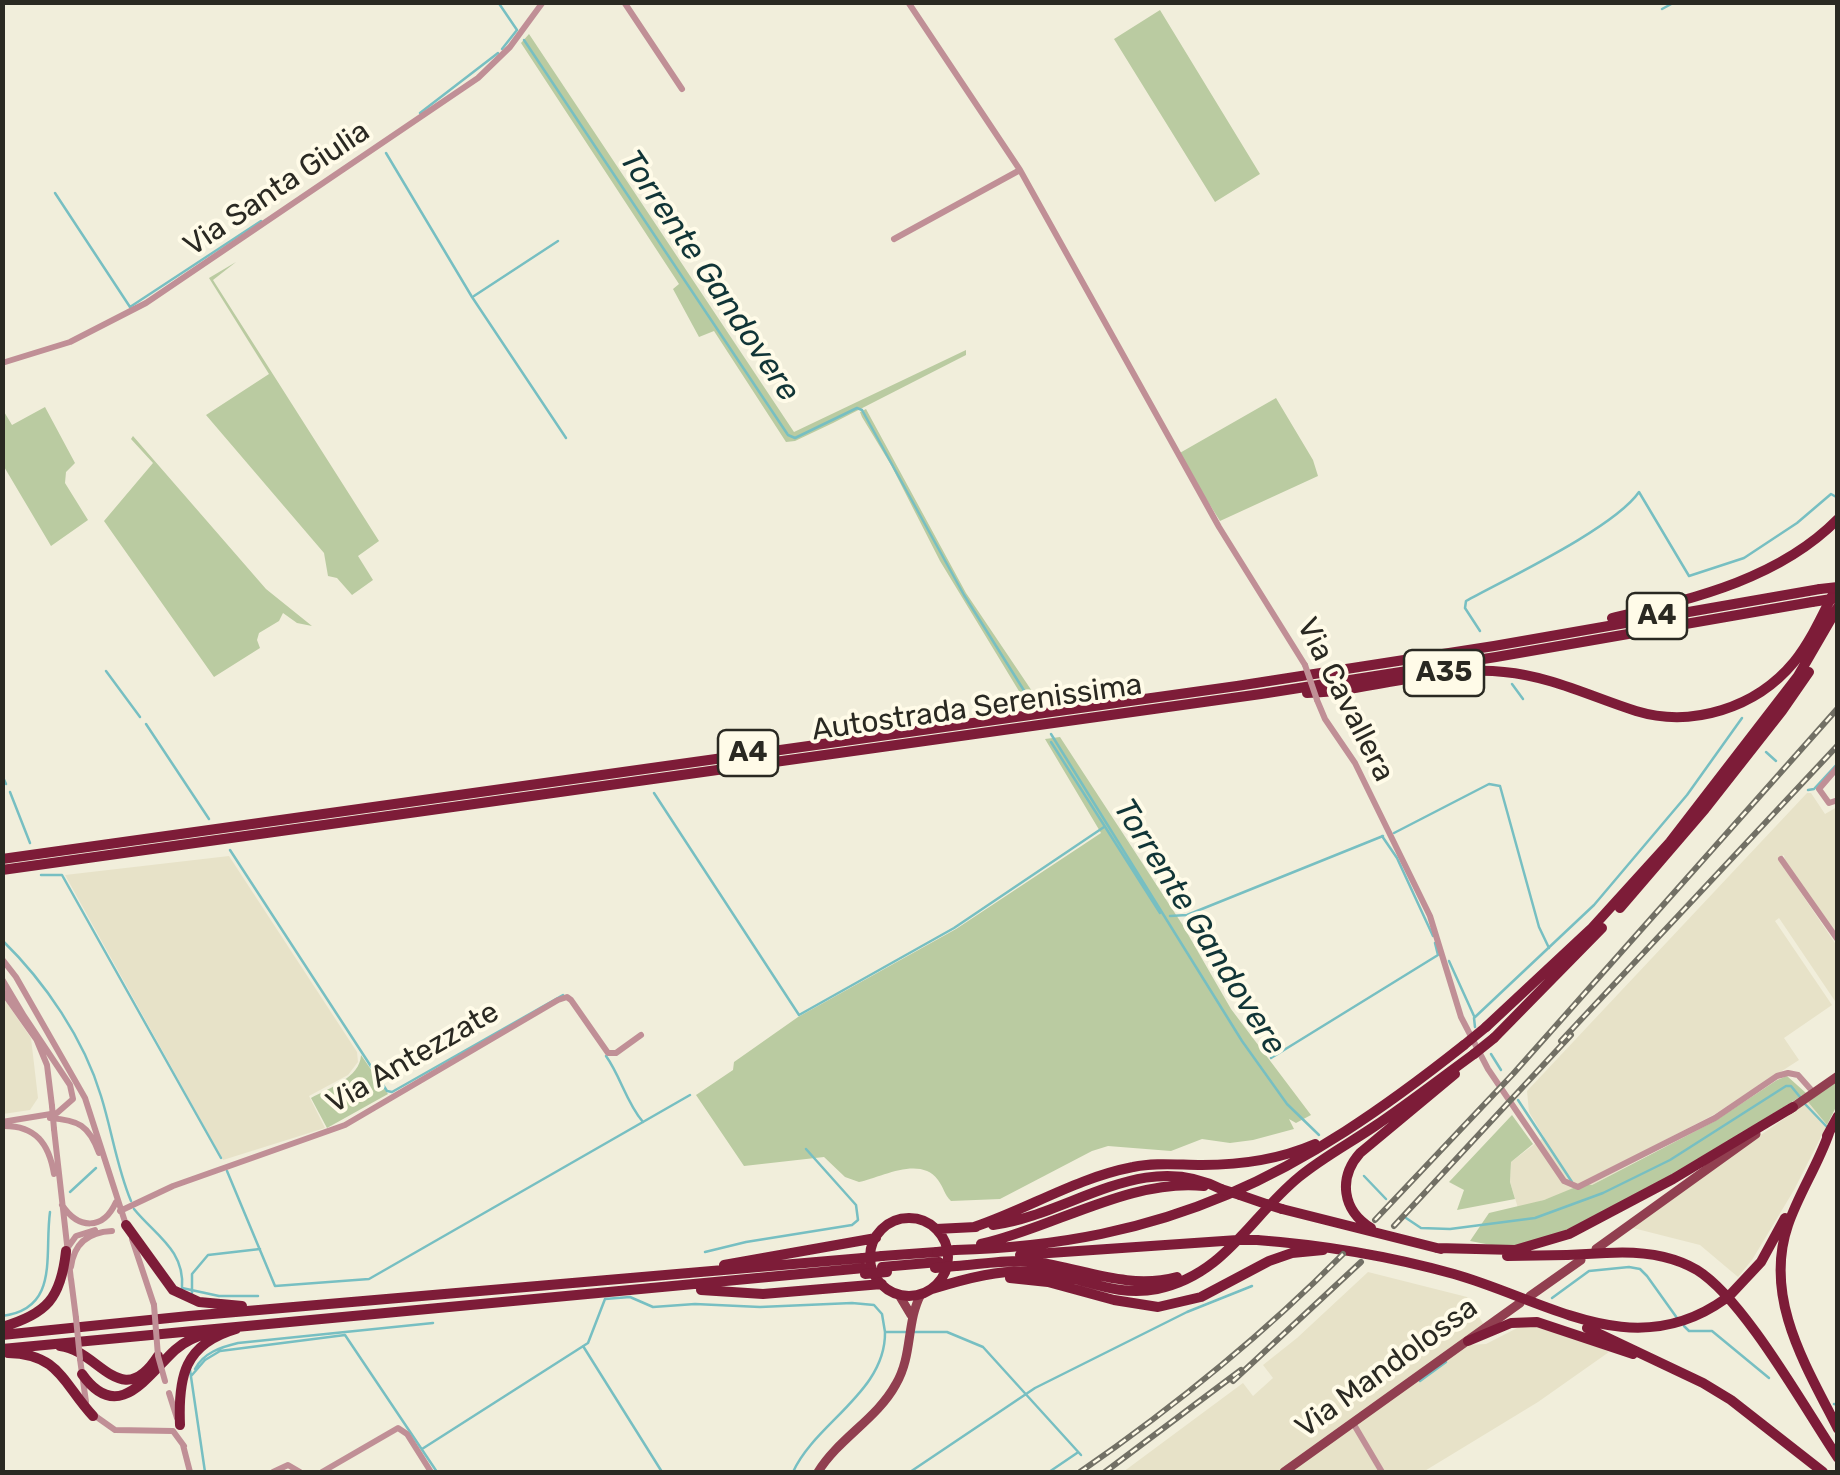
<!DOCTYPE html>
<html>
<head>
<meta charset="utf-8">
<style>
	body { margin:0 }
	#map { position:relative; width:1840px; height:1475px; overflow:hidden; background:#f1eedb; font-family:Rubik,sans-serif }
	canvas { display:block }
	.frame { position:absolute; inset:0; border:5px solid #2a2922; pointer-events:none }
</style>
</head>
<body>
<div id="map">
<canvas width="1840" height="1475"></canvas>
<div class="frame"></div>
</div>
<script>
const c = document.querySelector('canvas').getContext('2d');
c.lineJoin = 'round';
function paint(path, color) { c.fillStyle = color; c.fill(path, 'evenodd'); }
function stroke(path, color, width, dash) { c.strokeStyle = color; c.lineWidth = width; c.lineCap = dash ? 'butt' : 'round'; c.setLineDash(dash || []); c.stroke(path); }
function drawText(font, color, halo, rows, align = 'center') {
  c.font = font + ' Rubik,sans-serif'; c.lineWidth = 8; c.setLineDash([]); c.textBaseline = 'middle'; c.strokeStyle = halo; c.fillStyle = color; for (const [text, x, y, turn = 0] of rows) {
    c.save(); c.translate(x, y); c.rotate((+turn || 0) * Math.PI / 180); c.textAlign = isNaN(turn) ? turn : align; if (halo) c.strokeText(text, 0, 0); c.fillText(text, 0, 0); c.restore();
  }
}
paint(new Path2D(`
	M1807,793H1811L1825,814L1837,807V930H1834L1785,860L1784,855L1778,859L1837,946V1004L1779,918L1775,921L1832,1005L1784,1038L1799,1060L1715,1114L1644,1151L1669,1144L1592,1185L1518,1208L1510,1182L1511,1162L1544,1137L1529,1112L1527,1091Z
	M229,856L357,1052L358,1062L348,1075L309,1096L325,1128L223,1160L65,875Z
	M2,996L31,1038L38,1098L30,1110L3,1114Z
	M1808,1102L1827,1125L1794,1190L1752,1260L1738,1277L1700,1245L1629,1227Z
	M1368,1272L1467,1297L1484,1325L1279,1472H1123L1243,1383L1253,1396L1273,1378L1263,1365L1297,1338Z
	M1525,1324L1586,1341L1609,1352L1538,1402L1423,1472H1383L1356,1425L1467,1345L1486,1344Z
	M1353,1427L1379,1472H1290Z`), '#e7e2c8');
paint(new Path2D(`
	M1160,10L1260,174L1215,202L1114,39Z
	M529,34L794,432L966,350V355L833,423L795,441L786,442L714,331L699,337L673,289L679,284L521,43Z
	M236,262L213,280L379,541L358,556L373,580L352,595L337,578L328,576L324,553L206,415L269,374L209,278Z
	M1276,398L1313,460L1318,476L1220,521L1178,454Z
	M45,407L75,463L66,472L65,483L88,520L51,546L3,465V410L12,425Z
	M866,409L966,593L1040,703L1028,706L940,561L891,465L862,417L860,412Z
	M133,436L266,589L312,626L297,623L283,613L279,621L259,633L257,640L260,648L214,677L104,521L153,463L131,439Z
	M1060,737L1182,924L1231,1009L1311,1115L1296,1123L1289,1119L1294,1129L1253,1140L1230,1143L1202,1139L1171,1151L1108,1146L1092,1151L1000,1199L951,1201C944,1194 944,1188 938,1180C920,1155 880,1178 859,1182L845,1177L824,1157L744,1166L696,1095L733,1070L734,1062L798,1017L956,929L1101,833L1045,739Z
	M361,1055L388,1094L327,1128L311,1098C329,1088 360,1078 361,1055Z
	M1787,1076L1806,1093L1713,1152L1575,1228L1507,1248L1470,1241L1489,1213L1544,1200L1583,1184L1592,1185L1715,1121L1777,1080Z
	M1837,1081V1105L1827,1125L1808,1102Z
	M1512,1115L1533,1144L1511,1162L1510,1182L1515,1199L1457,1210L1464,1190L1449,1182Z`), '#bacba1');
stroke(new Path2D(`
	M498,2L517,30L502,49
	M1662,9L1675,2
	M524,40L788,435L795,438L857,408L862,410L964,595L1035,708
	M420,113L498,53
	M386,153L472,297L566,438
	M55,193L130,307L261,221
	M474,296L558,241
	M1480,631L1465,608L1466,601C1508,578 1614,528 1639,492L1689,576L1744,558L1797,523L1831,494L1838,498
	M106,671L140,717
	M1512,684L1523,699
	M146,724L209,819
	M1051,734L1242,1041L1287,1104L1319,1135
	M1051,742L1160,913
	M1766,752L1776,761
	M2,775L6,784
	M1808,790L1814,789L1838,763
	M10,792L30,843
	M654,793L799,1015L954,928L1104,827
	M1394,833L1489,784L1500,786L1539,927L1549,948
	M1382,836L1397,858L1433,936
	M230,850L387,1091L392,1092L563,995
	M41,875H62L221,1158
	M1170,916L1187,915L1383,836
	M2,940C45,982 84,1039 101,1096C112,1131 117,1168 131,1201
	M1449,961L1474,1016
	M1475,1027L1474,1018L1594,905L1687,795L1742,718
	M1491,1054L1501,1070
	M606,1056C621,1077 626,1102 643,1122
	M1271,1058L1438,955L1435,943
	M1518,1100L1572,1182
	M1805,1104L1827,1127
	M227,1171L275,1286L369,1279L690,1095
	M1364,1176L1386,1199
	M70,1192L96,1168
	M134,1209C155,1235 185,1250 182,1288
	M1406,1218L1421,1228L1450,1229L1535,1218L1603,1193L1670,1160L1786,1086H1791L1800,1097
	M705,1252L746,1242L852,1225L858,1220L856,1205L806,1149
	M182,1288L219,1296H258
	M192,1293V1274L208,1255L260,1249
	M1552,1298L1589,1271L1629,1267L1640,1269L1647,1276L1677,1318
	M2,1316C60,1309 44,1255 50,1212
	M1684,1326L1689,1331H1712L1769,1378
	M915,1332H947L983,1347L1081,1455
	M583,1346L662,1472
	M195,1369C203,1353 221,1347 238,1343L433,1323
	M190,1370L205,1472
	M192,1375L205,1360L220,1351L345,1335L437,1472
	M1420,1381L1446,1362
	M1834,1404L1838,1405
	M422,1449L588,1343L605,1299L630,1297L653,1307L695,1304L760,1307L852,1303L874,1305L882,1314L885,1332H907
	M793,1472C815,1423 886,1392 885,1332
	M910,1472L1035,1388L1187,1312L1252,1286
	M1049,1472L1077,1453`), '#77bfc2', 2.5);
stroke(new Path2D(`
	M624,2L682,89
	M908,2L1020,170L1219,527L1305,665
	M894,239L1020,170
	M2,363L70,342L146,303L478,78L510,47L543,2
	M1317,700L1325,719L1355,763L1430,916L1461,1017L1488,1069L1564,1181L1578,1187L1715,1118L1777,1076L1788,1073L1798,1075L1814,1093
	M1838,767L1819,789L1829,803L1838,800
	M1781,859L1838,940
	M2,959L16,977L85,1098L127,1228
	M2,979L24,1016
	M2,991L36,1039
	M35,1036L47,1065L52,1106
	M50,1118C78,1120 89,1125 99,1153
	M2,1122L57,1113L73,1099L70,1085L22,1013
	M2,1126C36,1125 49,1144 54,1174
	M54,1129L71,1280
	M62,1205C78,1229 103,1231 116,1202
	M120,1211L173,1186L345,1125L558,1000L567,997L571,1000L608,1053H616L641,1035
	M132,1239L154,1305
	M66,1250L76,1236L95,1230
	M71,1267C74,1243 89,1232 112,1231
	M71,1279L76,1318
	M80,1359L86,1402
	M169,1393L177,1418
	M91,1413L115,1430L173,1431L184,1446
	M1353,1423L1382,1472
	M183,1445L190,1472
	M273,1472L288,1465L300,1472
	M322,1472L398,1428L407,1434L431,1472`), '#c08f96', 6);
stroke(new Path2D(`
	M1789,1110L1838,1076
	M1596,1249L1756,1134
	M899,1295L911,1315
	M1530,1296L1581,1260
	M818,1472C839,1438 877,1419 896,1384C913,1355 906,1322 921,1294
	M1284,1472L1520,1303`), '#913f50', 9);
stroke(new Path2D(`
	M1612,618C1691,599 1778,580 1838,519
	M1307,693C1373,691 1438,665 1504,672C1550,676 1592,697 1636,711C1692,728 1756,708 1794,662C1810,642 1821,618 1832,596
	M2,859L1237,686L1494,646L1820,589
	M2,870L1261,694L1496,657L1812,602
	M1620,908L1705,809L1782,711L1809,672
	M1486,1027L1591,929L1670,842L1798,676L1838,607
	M1494,1038L1602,928
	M1829,1133C1818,1165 1799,1193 1788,1225C1763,1298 1806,1366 1838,1429
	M1827,1136L1838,1116
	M1240,1195L1266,1204
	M1282,1209L1441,1249
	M870 1257a39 39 0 1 1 78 0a39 39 0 1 1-78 0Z
	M126,1225L173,1290L199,1302L242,1306
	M993,1225C1070,1215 1143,1148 1221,1189
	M974,1227C1028,1209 1076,1178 1133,1167C1155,1162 1179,1165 1202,1165C1242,1165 1278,1160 1315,1144
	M1371,1228C1342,1210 1338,1178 1360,1153L1455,1074
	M936,1229L976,1227
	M1257,1240C1324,1245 1389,1256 1454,1274C1546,1300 1633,1365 1725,1299
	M981,1244C1053,1228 1131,1178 1204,1186
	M1437,1248L1515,1250L1569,1234L1673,1179L1793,1107
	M955,1250C1169,1244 1299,1176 1464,1045
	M1606,1253C1637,1251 1670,1254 1697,1270C1744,1299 1805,1409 1838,1458
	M1020,1255L1238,1240
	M882,1256L937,1252
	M1507,1256L1567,1255
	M724,1265L876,1238
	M956,1266C982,1264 1010,1259 1036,1262C1084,1269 1128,1290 1177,1277
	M882,1267L939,1262
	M1010,1278L1048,1282L1114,1300L1158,1307L1201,1297L1269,1261L1292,1253L1323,1250
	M932,1289C964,1279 1004,1268 1038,1272C1079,1275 1114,1298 1157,1289C1225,1275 1250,1217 1299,1177C1322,1158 1350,1143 1375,1126C1409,1103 1441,1078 1474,1054
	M701,1290L763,1294L882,1284
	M1731,1294L1761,1262L1785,1218
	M2,1327C47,1314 61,1298 66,1251
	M1587,1328L1703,1383L1731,1400L1823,1472
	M2,1335L189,1316L863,1258
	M1468,1341L1511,1323L1537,1322L1633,1354
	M60,1346C99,1350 121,1413 158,1356
	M2,1349L864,1268
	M8,1353C60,1354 63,1384 93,1416
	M82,1374C118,1425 147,1376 175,1350C185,1341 196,1336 210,1333
	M180,1425C178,1377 184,1344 236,1329`), '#7d1c38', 10);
const rail = new Path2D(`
	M1561,1041L1838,745
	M1375,1220L1513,1074L1838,708
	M1394,1226L1571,1035
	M1233,1381L1361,1262
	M1080,1472C1174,1407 1262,1336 1343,1254
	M1105,1472L1241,1370`);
stroke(rail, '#727065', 6);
stroke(rail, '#fffbe8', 2.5, [8]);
stroke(new Path2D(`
	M1305,665L1317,700
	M52,1106L54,1129
	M154,1305L158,1356L165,1381
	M76,1318L80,1359`), '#c08f96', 6);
stroke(new Path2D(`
	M1820,589L1838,587
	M1812,602L1838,598
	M1464,1045L1486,1027
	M1474,1054L1494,1038
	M1221,1189L1240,1195
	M1266,1204L1282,1209
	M1238,1240H1257
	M937,1252L955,1250
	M1567,1255L1606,1253
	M863,1258L882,1256
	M935,1268L956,1266
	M865,1274L887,1272`), '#7d1c38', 10);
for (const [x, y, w] of [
	[1657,616,60],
	[1444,673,80],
	[748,753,60]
]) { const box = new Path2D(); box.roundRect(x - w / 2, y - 23, w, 46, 8); c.fillStyle = '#fffbe8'; c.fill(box); stroke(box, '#2a2922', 2.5); }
drawText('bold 28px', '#2a2922', null, [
	["A4",1657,616],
	["A35",1444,673],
	["A4",748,753]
]);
drawText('30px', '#2a2922', '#fffbe8', [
	["Via Santa Giulia",277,189,-34],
	["Via Cavallera",1345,700,63],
	["Autostrada Serenissima",977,708,-8],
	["Via Antezzate",413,1058,-30],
	["Via Mandolossa",1387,1368,-36]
]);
drawText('italic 32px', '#113537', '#fffbe8', [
	["Torrente Gandovere",709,276,56],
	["Torrente Gandovere",1199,927,58]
]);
</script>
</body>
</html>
